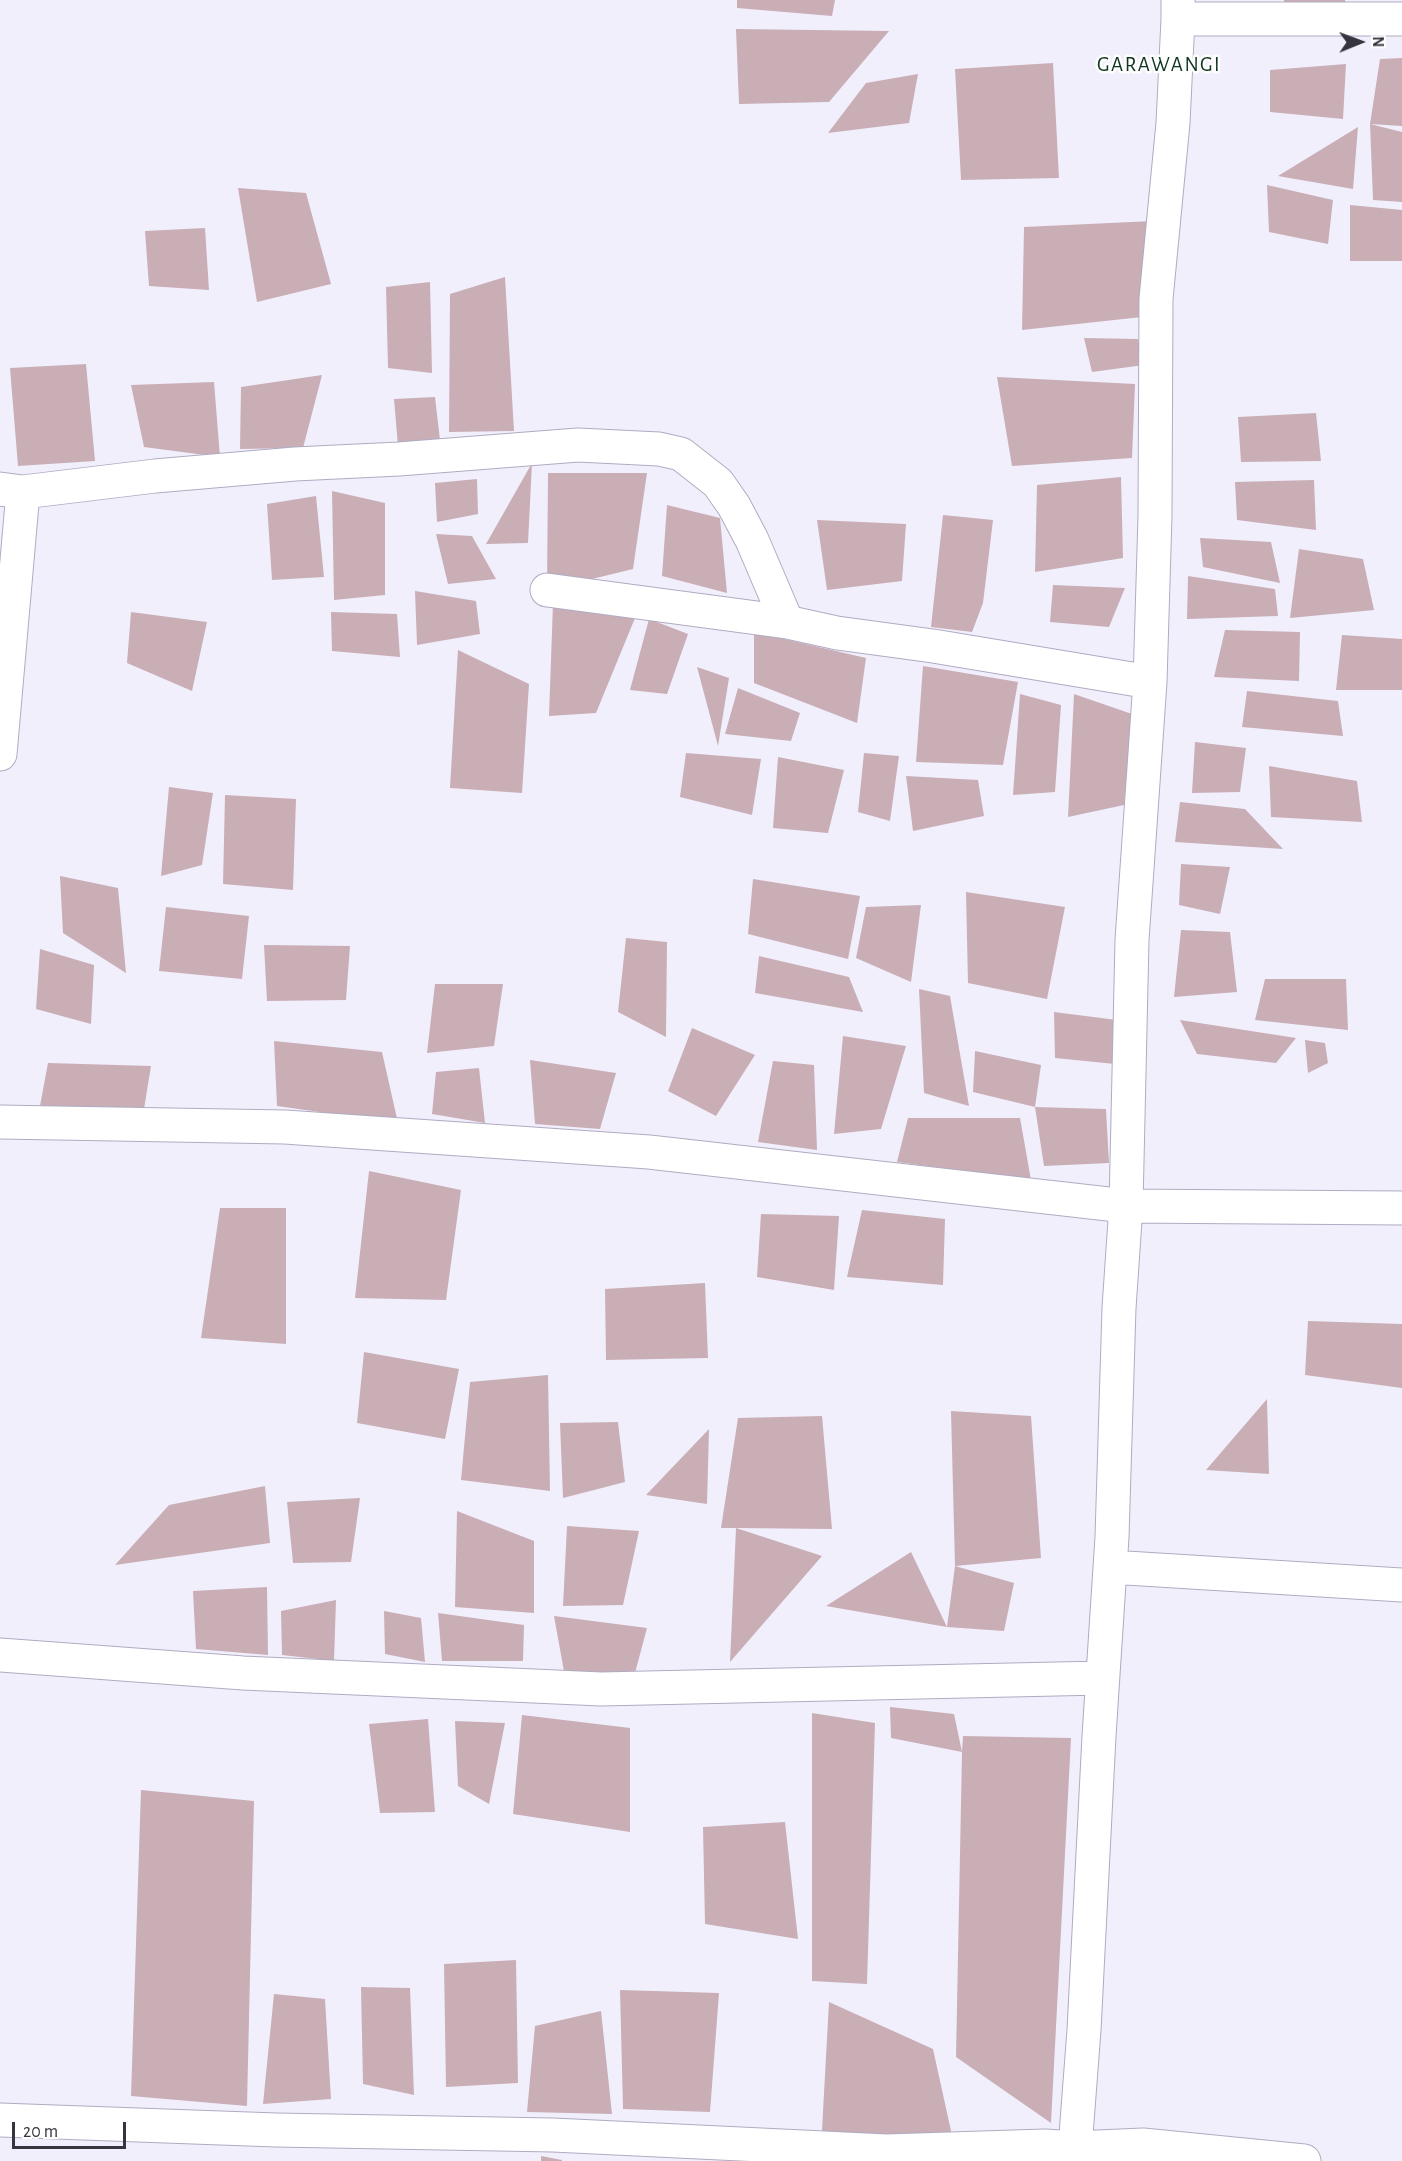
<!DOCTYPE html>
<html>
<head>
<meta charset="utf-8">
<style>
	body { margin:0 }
	#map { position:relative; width:1402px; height:2161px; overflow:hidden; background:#f2effd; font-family:"Alegreya Sans",sans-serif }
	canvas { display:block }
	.north { position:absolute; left:1330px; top:12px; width:60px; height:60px; -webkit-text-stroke:4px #fefefe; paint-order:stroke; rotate:89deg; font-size:16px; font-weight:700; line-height:24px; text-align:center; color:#36343d }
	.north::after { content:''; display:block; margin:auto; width:21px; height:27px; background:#36343d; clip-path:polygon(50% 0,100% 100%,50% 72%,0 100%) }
	.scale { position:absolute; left:12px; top:2122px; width:114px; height:27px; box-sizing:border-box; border:3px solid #36343d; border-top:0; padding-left:8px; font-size:18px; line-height:21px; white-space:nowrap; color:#36343d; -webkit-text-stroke:4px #fefefe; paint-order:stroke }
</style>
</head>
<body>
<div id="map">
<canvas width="1402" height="2161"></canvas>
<div class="north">N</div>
<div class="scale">20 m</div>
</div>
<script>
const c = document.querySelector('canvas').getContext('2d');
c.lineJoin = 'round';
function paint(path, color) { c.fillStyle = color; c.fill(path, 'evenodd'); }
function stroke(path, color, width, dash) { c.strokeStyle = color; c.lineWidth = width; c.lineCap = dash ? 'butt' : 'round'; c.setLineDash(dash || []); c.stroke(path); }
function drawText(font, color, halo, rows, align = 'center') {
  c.font = font + ' "Alegreya Sans",sans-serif'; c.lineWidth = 5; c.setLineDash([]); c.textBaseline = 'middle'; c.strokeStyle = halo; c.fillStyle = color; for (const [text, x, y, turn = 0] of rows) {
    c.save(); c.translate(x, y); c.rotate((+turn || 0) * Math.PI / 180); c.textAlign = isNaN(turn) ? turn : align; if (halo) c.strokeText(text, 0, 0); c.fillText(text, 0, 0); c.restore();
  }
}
paint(new Path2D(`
	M737,0H835L832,16L737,8Z
	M1284,0H1345L1346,7L1285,6Z
	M736,29L889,31L829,102L739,104Z
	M1402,58V126L1370,124L1402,132V202L1373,200L1370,124L1380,59Z
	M1053,63L1059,178L961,180L955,69Z
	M1346,64L1343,119L1270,112V70Z
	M918,74L909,123L828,133L866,83Z
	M1358,127L1353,189L1278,176Z
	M1267,185L1333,200L1328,244L1269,232Z
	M238,188L306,193L331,284L257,302Z
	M1350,205L1402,210V261H1350Z
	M1153,221L1142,317L1022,330L1024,227Z
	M205,228L209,290L149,286L145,231Z
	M505,277L514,431L449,432L450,294Z
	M430,282L432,373L388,368L386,287Z
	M1084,338L1138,339L1144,365L1092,372Z
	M86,364L95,461L18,466L10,368Z
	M322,375L303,448L240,449L241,387Z
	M997,377L1135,384L1132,458L1012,466Z
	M214,382L220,457L144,447L131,385Z
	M435,397L440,440L398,446L394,399Z
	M1316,413L1321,461L1241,462L1238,417Z
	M532,463L528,543L486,544Z
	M548,473H647L633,569L547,590Z
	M1121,477L1123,558L1035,572L1037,485Z
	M477,479L478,514L437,522L435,483Z
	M1314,480L1316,530L1237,520L1235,482Z
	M332,491L385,503V595L334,600Z
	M316,496L324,577L272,580L267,504Z
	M667,505L720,518L727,593L662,576Z
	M943,515L993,520L983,603L972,632L931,627Z
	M817,520L906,524L902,581L827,590Z
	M436,534L472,536L496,579L448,584Z
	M1200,538L1271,542L1280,583L1203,567Z
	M1299,549L1363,559L1374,610L1290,618Z
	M1188,576L1275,589L1278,616L1187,619Z
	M1053,585L1125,588L1109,627L1050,622Z
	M415,591L476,601L480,634L417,645Z
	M553,603L635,618L596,713L549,716Z
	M131,612L207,622L192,691L127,663Z
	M331,612L397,614L400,657L332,651Z
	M649,619L688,634L667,694L630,690Z
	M1225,630L1300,632L1299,681L1214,677Z
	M754,632L866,658L857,723L754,683Z
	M1342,635L1402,639V690H1336Z
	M458,650L529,684L522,793L450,788Z
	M923,666L1018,682L1003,765L916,762Z
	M697,667L729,678L718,746Z
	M738,688L800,713L791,741L725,734Z
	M1247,691L1338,701L1343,736L1242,727Z
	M1020,694L1061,705L1055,792L1013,795Z
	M1074,694L1132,714L1124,805L1068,817Z
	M1195,742L1246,748L1240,792L1192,793Z
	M686,753L761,759L752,815L680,797Z
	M864,753L899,756L890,821L858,812Z
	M778,757L844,770L828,833L773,828Z
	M1269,766L1357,781L1362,822L1271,817Z
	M906,776L978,780L984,816L913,831Z
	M169,787L213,793L202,865L161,876Z
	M225,795L296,799L293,890L223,884Z
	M1180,802L1245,809L1283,849L1175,842Z
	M1181,864L1230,867L1220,914L1179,905Z
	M60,876L118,888L126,973L63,933Z
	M753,879L860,896L848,959L748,934Z
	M966,892L1065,907L1047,999L968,983Z
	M921,905L911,982L856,958L866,907Z
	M166,907L249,916L242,979L159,971Z
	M1181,930L1230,932L1237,992L1174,997Z
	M626,938L667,942L666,1037L618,1012Z
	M264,945L350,946L346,1000L267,1001Z
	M40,949L94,965L91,1024L36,1009Z
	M759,956L849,977L863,1012L755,993Z
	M1265,979H1346L1348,1030L1255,1020Z
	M435,984H503L494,1046L427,1053Z
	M919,989L950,996L969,1106L924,1093Z
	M1054,1012L1117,1020L1115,1064L1055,1058Z
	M1180,1020L1296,1038L1276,1063L1197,1054Z
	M692,1028L755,1055L716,1116L668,1091Z
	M843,1036L906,1046L881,1129L834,1134Z
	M1305,1040L1325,1043L1328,1063L1308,1073Z
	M274,1041L382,1052L398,1123L277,1106Z
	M975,1051L1041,1065L1035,1107L973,1092Z
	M530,1060L616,1073L600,1129L535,1124Z
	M773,1061L814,1065L817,1150L758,1142Z
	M48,1063L151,1066L144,1109L37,1122Z
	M479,1068L485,1123L432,1114L436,1072Z
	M1035,1107L1106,1109L1109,1163L1044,1166Z
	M908,1118H1020L1031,1180L897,1162Z
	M369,1171L461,1190L446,1300L355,1298Z
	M220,1208H286V1344L201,1338Z
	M862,1210L945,1219L943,1285L847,1277Z
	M761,1214L839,1216L834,1290L757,1277Z
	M705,1283L708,1358L606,1360L605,1289Z
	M1308,1321L1402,1324V1388L1305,1375Z
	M364,1352L459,1369L445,1439L357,1423Z
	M548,1375L550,1491L461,1480L470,1382Z
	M1267,1399L1269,1474L1206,1470Z
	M951,1411L1031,1416L1041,1558L955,1566Z
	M822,1416L832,1529L736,1528L822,1556L730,1662L736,1528H721L738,1418Z
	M618,1422L625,1482L563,1498L560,1423Z
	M709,1429L707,1504L646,1495Z
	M265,1486L270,1543L115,1565L169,1505Z
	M360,1498L351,1562L293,1563L287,1502Z
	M457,1511L534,1541V1613L455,1607Z
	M567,1526L639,1531L623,1605L563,1606Z
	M911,1552L947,1627L826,1606Z
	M955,1566L1014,1583L1004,1631L947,1627Z
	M267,1587L268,1655L196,1649L193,1591Z
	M336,1600L334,1661L282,1655L281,1611Z
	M384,1611L421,1618L425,1662L385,1654Z
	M438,1613L524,1625L523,1661H442Z
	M554,1616L647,1628L635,1673L567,1688Z
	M890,1707L954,1714L962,1752L963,1736L1071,1738L1051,2123L956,2057L962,1752L891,1738Z
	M812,1713L875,1723L867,1984L812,1981Z
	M522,1715L630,1728V1832L513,1814Z
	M428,1719L435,1812L380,1813L369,1724Z
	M455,1721L505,1723L489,1804L458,1786Z
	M141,1790L254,1801L247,2106L131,2096Z
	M785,1822L798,1939L705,1924L703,1827Z
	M516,1960L518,2083L446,2087L444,1964Z
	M361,1987L410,1988L414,2095L363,2084Z
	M620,1990L719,1993L710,2112L623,2109Z
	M274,1994L325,1999L331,2099L263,2104Z
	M829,2002L933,2049L955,2149L821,2148Z
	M601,2011L612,2114L527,2112L535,2026Z
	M541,2156L562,2160V2161H541Z`), '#c9aeb6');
const minor = new Path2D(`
	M1178,0V19H1402
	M0,489L23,492L155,476L295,464L399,459L578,445L659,449L681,454L718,483L734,506L752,540L787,622L837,633L933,646L1150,682
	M547,590L787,622
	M0,754L23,492
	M0,1122L285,1127L649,1152L1126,1206L1402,1208
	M1110,1567L1402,1585
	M0,1655L243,1673L601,1689L1102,1678
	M0,2120L276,2130L553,2135L886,2151L1045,2146L1075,2148L1084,2030L1099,1736L1112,1537L1119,1308L1126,1206L1132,940L1150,682L1155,516L1156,299L1173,123L1178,19
	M1075,2148L1143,2145L1304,2161`);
stroke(minor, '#b0abc2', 35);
stroke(minor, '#fff', 33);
c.letterSpacing = '1.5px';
drawText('21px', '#11361f', '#fefefe', [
	["GARAWANGI",1159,65]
]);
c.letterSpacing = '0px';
</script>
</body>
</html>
